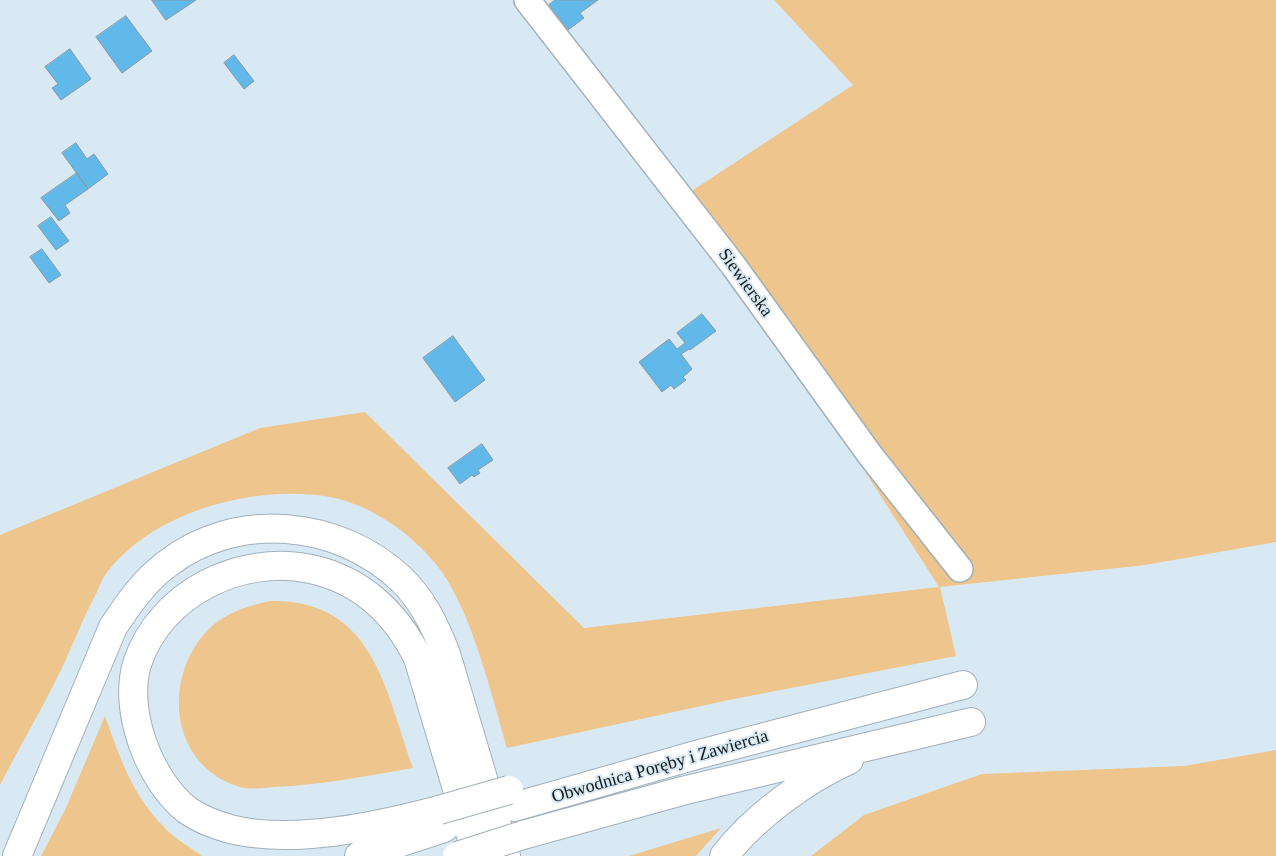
<!DOCTYPE html>
<html>
<head>
<meta charset="utf-8">
<style>
	body { margin:0 }
	canvas { display:block; background:#d9e9f3 }
</style>
</head>
<body>
<canvas width="1276" height="856"></canvas>
<script>
const c = document.querySelector('canvas').getContext('2d');
c.lineJoin = 'round';
function paint(path, color) { c.fillStyle = color; c.fill(path, 'evenodd'); }
function stroke(path, color, width, dash) { c.strokeStyle = color; c.lineWidth = width; c.lineCap = dash ? 'butt' : 'round'; c.setLineDash(dash || []); c.stroke(path); }
function drawText(font, color, halo, rows, align = 'center') {
  c.font = font + ' "Times New Roman",serif'; c.lineWidth = 4; c.setLineDash([]); c.textBaseline = 'middle'; c.strokeStyle = halo; c.fillStyle = color; for (const [text, x, y, turn = 0] of rows) {
    c.save(); c.translate(x, y); c.rotate((+turn || 0) * Math.PI / 180); c.textAlign = isNaN(turn) ? turn : align; if (halo) c.strokeText(text, 0, 0); c.fillText(text, 0, 0); c.restore();
  }
}
paint(new Path2D(`
	M774,0H1276V542L1145,565L940,587L956,656L729,700L507,748C491,694 471,606 435,563C409,532 371,505 330,497C257,484 156,510 108,571C102,578 99,588 95,596C82,620 73,645 61,670C42,709 20,746 0,785V535L260,428L365,412L584,628L939,587L733,265L681,198L853,85Z
	M270,601C374,599 385,690 413,768C367,776 321,785 274,787C263,788 250,790 240,787C168,766 161,673 212,626C228,612 250,605 270,601Z
	M105,716C120,758 132,795 165,828C175,839 190,847 202,856H41L65,810Z
	M1276,750V856H811L864,815L982,774L1184,766Z
	M721,828L696,856H629Z`), '#eec58c');
const building = new Path2D(`
	M152,0H196L166,20Z
	M555,0H598L580,13L584,18L568,30L549,5Z
	M126,16L152,51L122,73L96,37Z
	M70,49L91,79L61,100L52,88L58,84L45,67Z
	M234,55L254,81L244,89L224,63Z
	M76,143L87,159L94,154L108,174L88,189L62,153Z
	M77,173L88,189L65,205L70,213L59,221L41,198Z
	M51,217L69,241L56,250L38,226Z
	M42,249L61,275L49,283L30,257Z
	M702,314L716,331L690,350L689,349L681,354L692,369L683,377L686,380L674,389L671,385L662,392L639,362L669,339L677,349L685,343L677,333Z
	M453,336L485,380L455,402L423,358Z
	M482,444L493,460L478,470L480,473L474,477L472,475L460,484L448,468Z`);
paint(building, '#61b9ea');
stroke(building, '#8998a1', 1);
const minor = new Path2D(`
	M527,0L733,265L870,455L960,569`);
const primary = new Path2D(`
	M514,807L696,755L963,685
	M439,810C378,826 293,845 230,829C216,825 198,818 187,810C149,780 123,710 137,664C160,593 241,554 311,569C361,580 396,613 418,658L477,856
	M523,835L682,791L971,722
	M17,856L113,627C129,603 144,581 167,564C236,510 339,520 401,579C423,600 435,626 446,654L506,856
	M359,856L444,828
	M724,856C753,818 806,779 849,760`);
stroke(minor, '#a1b0ba', 28);
stroke(primary, '#a1b0ba', 30);
stroke(minor, '#fff', 25);
stroke(primary, '#fff', 28);
const primaryBridge = new Path2D(`
	M439,810L509,790
	M457,856L523,835`);
stroke(primaryBridge, '#a1b0ba', 30, []);
stroke(primaryBridge, '#fff', 28);
drawText('18px', '#141a1d', '#d9e9f3', [
	["Siewierska",745,283,54],
	["Obwodnica Poręby i Zawiercia",660,767,-16]
]);
</script>
</body>
</html>
